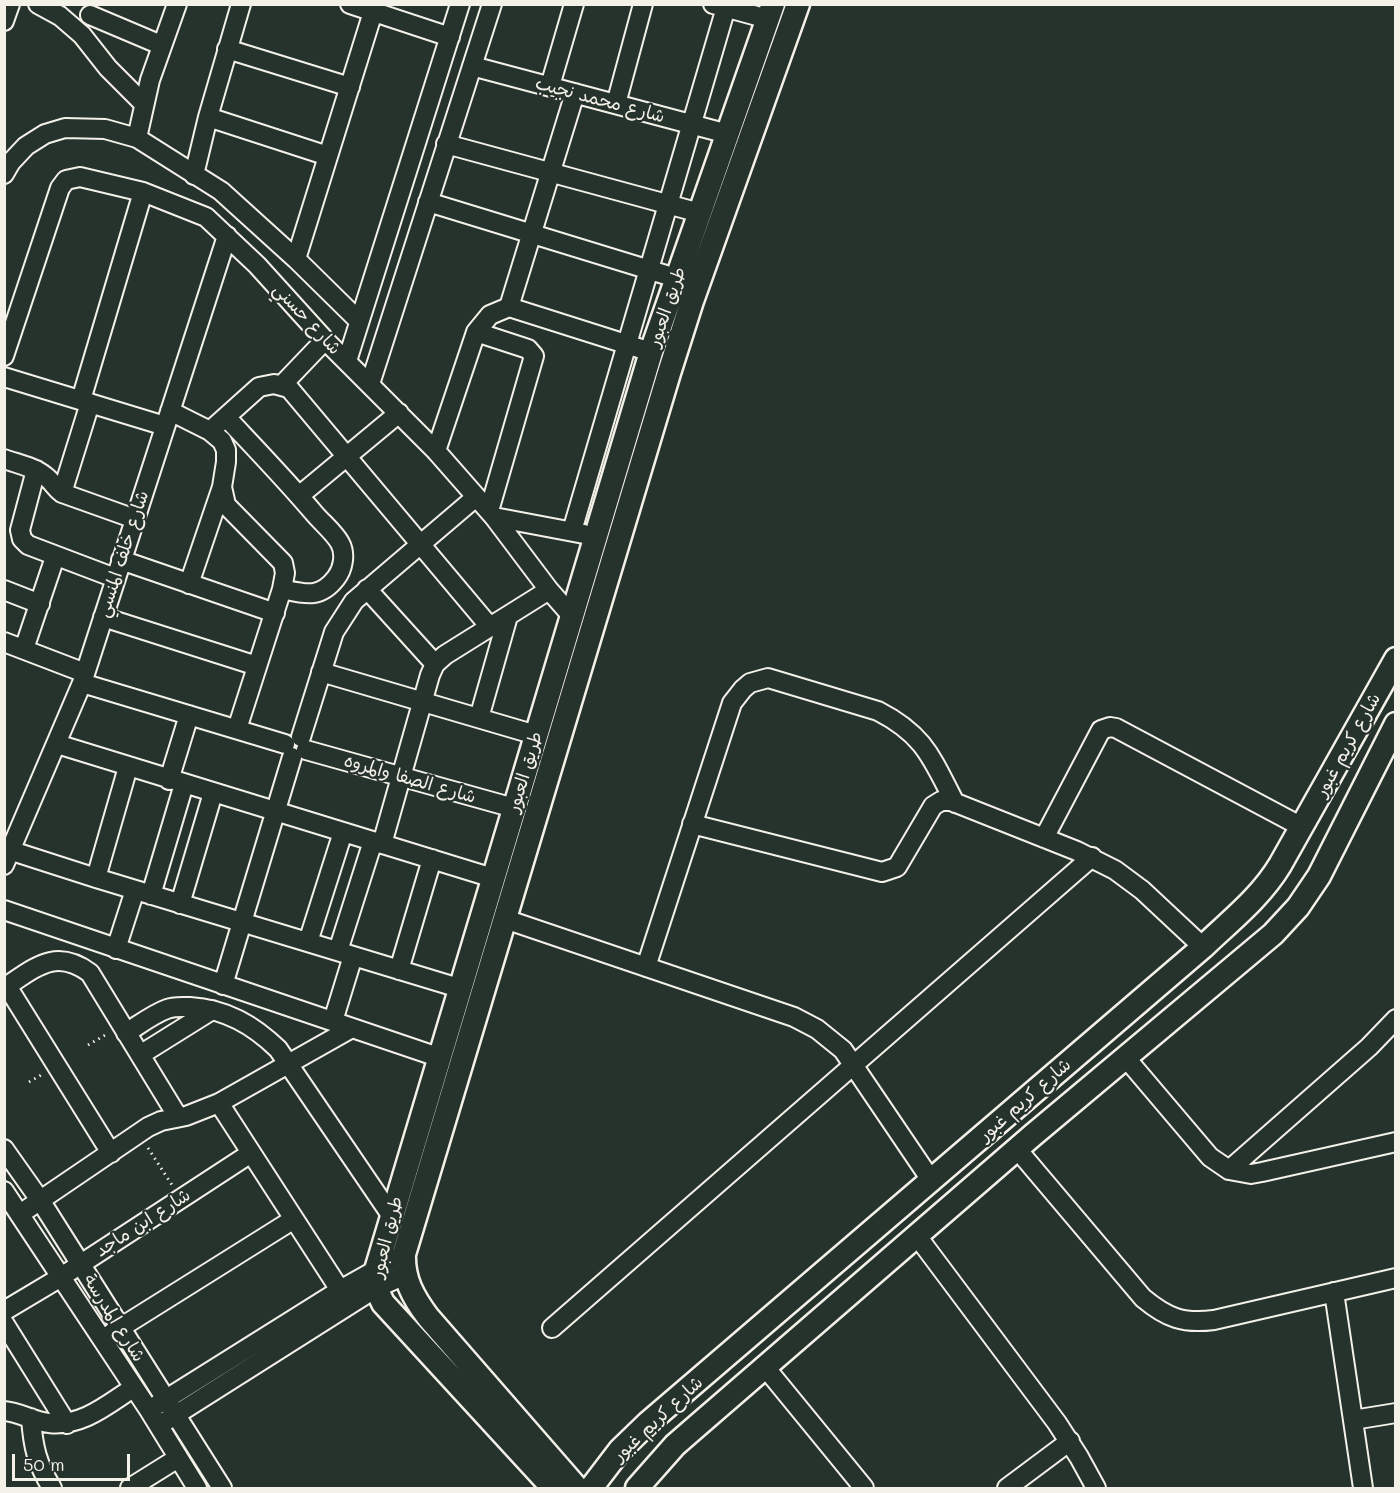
<!DOCTYPE html>
<html>
<head>
<meta charset="utf-8">
<style>
	body { margin:0 }
	#map { position:relative; width:1400px; height:1493px; overflow:hidden; background:#26332d; font-family:Mali,sans-serif }
	canvas { display:block }
	.frame { position:absolute; inset:0; border:6px solid #f4f1e8; pointer-events:none }
	.scale { position:absolute; left:12px; top:1454px; width:118px; height:27px; box-sizing:border-box; border:3px solid #f4f1e8; border-top:0; padding-left:8px; font-size:18px; line-height:21px; white-space:nowrap; color:#f4f1e8; -webkit-text-stroke:4px #26332d; paint-order:stroke }
</style>
</head>
<body>
<div id="map">
<canvas width="1400" height="1493"></canvas>
<div class="frame"></div>
<div class="scale">50 m</div>
</div>
<script>
const c = document.querySelector('canvas').getContext('2d');
c.lineJoin = 'round';
function stroke(path, color, width, dash) { c.strokeStyle = color; c.lineWidth = width; c.lineCap = dash ? 'butt' : 'round'; c.setLineDash(dash || []); c.stroke(path); }
function drawText(font, color, halo, rows, align = 'center') {
  c.font = font + ' Mali,"Playpen Sans Arabic",sans-serif'; c.lineWidth = 4.5; c.setLineDash([]); c.textBaseline = 'middle'; c.strokeStyle = halo; c.fillStyle = color; for (const [text, x, y, turn = 0] of rows) {
    c.save(); c.translate(x, y); c.rotate((+turn || 0) * Math.PI / 180); c.textAlign = isNaN(turn) ? turn : align; if (halo) c.strokeText(text, 0, 0); c.fillText(text, 0, 0); c.restore();
  }
}
const minor = new Path2D(`
	M38,4L60,16L82,35L108,68L144,104
	M350,4L450,37
	M713,4L768,19
	M90,15L161,45
	M4,21L10,4
	M227,49L350,87
	M472,66L728,134
	M550,86L574,4
	M616,104L643,4
	M208,117L328,156
	M137,138L150,80L177,4
	M446,144L700,213
	M4,174L11,162L26,146L45,134L65,128L105,129L137,138L221,191L296,259L359,321
	M194,175L208,117L241,4
	M428,202L676,278
	M296,259L373,12
	M509,307L651,352
	M476,332L528,349L534,356L489,511
	M4,356L60,188L66,180L80,177L143,192L206,217L257,265L325,340L436,451L494,517L549,590L571,615
	M347,361L460,4
	M4,377L165,426
	M370,384L492,4
	M282,385L325,340
	M81,400L143,192
	M170,411L210,431L222,441L226,450V462L222,487L226,505L283,563L285,573L282,589L237,729
	M226,417C255,448 285,479 313,512C321,522 334,532 340,543C346,554 343,569 336,578C320,599 305,594 282,589
	M210,431L259,387L274,384L289,388L490,627
	M436,451L476,332L490,315L509,307L575,93
	M4,459C18,464 34,467 45,476C52,481 55,488 62,493L135,519
	M36,470L20,530L22,539L28,545L115,578
	M62,493L90,403
	M299,496L399,413
	M494,517L584,534
	M572,531L727,4
	M121,560L275,613
	M189,584L222,487
	M367,589L435,664
	M4,590L40,604
	M103,617L257,666
	M4,642L85,673
	M24,649L55,557
	M321,672L536,735
	M82,683L285,744
	M479,718L508,616
	M301,737L334,632L354,601L476,497
	M57,744L493,878
	M306,750L514,808
	M169,780L189,715
	M692,824L882,872L897,867L933,806L941,801H951L1077,851L1115,870L1142,890L1203,947
	M1044,838L1101,730L1110,727L1116,728L1302,827
	M382,844L430,675L435,664L445,655L549,590
	M12,851L96,878L459,988
	M4,865L82,683L227,236
	M96,878L128,767
	M151,895L184,784
	M180,904L213,793
	M4,910L438,1057
	M505,919L794,1017L817,1029L843,1050L931,1180
	M308,942L343,832
	M116,949L135,890
	M338,951L373,841
	M646,967L732,703L743,689L750,683L768,678L878,711C925,735 932,759 955,803
	M399,970L432,859
	M223,985L292,757
	M333,1021L353,956
	M126,1033C139,1025 153,1014 167,1009C174,1006 183,1007 190,1007C226,1009 253,1025 278,1049L391,1215
	M140,1055L212,1010
	M1126,1058L1210,1157L1229,1170L1251,1174L1262,1172L1396,1142
	M219,1103L340,1290
	M4,1149L40,1200L222,1488
	M1017,1149L1143,1298C1167,1318 1183,1324 1214,1320L1396,1278
	M111,1153L7,986C36,967 56,948 90,973L178,1117
	M1229,1170L1369,1047L1396,1019
	M4,1191L149,1410L197,1488
	M20,1214L148,1127L161,1121L186,1116L219,1103L352,1028
	M917,1236L1057,1423L1079,1457L1096,1488
	M1334,1292L1363,1488
	M4,1311L61,1277L251,1153
	M4,1323L67,1424
	M552,1328L1092,857
	M112,1333L294,1219
	M765,1367L864,1488
	M155,1406L340,1290L404,1254
	M4,1411C20,1412 34,1422 49,1423C82,1427 108,1404 133,1388
	M31,1418C33,1447 37,1464 52,1488
	M1353,1420L1396,1413
	M166,1421L376,1288L405,1275
	M130,1488L178,1458
	M1007,1488L1070,1441`);
const tertiary = new Path2D(`
	M553,1488L383,1303L376,1288V1270L651,352L773,4
	M577,1488L428,1317C413,1297 403,1279 404,1254L669,373L692,301L798,4
	M591,1488L620,1450L649,1422L1203,947C1230,921 1260,898 1280,865L1396,659
	M637,1488L675,1445L698,1425L1033,1135L1273,934L1298,907L1319,876L1396,724`);
stroke(minor, '#f4f1e8', 22);
stroke(tertiary, '#f4f1e8', 27);
stroke(new Path2D(`
	M88,1045L107,1034
	M29,1082L43,1074
	M148,1148L172,1185`), '#f4f1e8', 3, [1.5, 4.5]);
stroke(minor, '#26332d', 18);
stroke(tertiary, '#26332d', 22);
drawText('18px', '#f4f1e8', '#26332d', [
	["شارع محمد نجيب",600,100,15],
	["طريق العبور",667,307,-71],
	["شارع حسني",307,319,47],
	["شارع خلف المنسي",123,554,-72],
	["شارع كريم غبور",1348,745,-61],
	["طريق العبور",525,772,-73],
	["شارع الصفا والمروه",410,779,16],
	["شارع كريم غبور",1025,1100,-41],
	["شارع ابن ماجد",143,1223,-33],
	["طريق العبور",387,1237,-76],
	["شارع المدرسة",114,1318,58],
	["شارع كريم غبور",658,1419,-43]
]);
</script>
</body>
</html>
